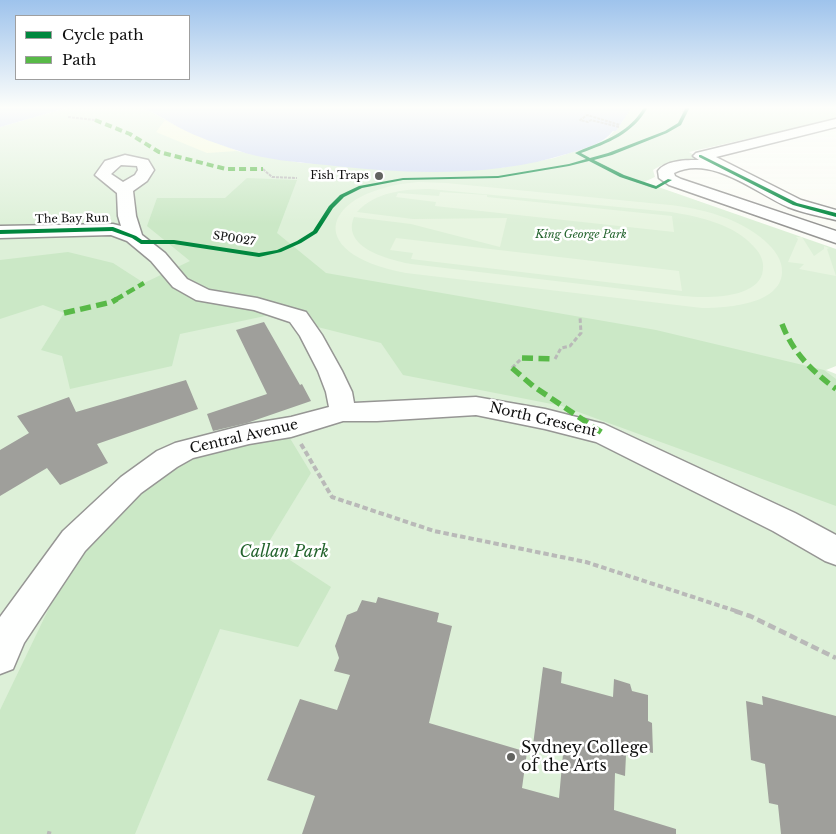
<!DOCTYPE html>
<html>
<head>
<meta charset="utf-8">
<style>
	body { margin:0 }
	#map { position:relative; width:836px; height:834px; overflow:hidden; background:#fbfcf6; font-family:"Libre Baskerville",serif }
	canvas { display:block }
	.legend { position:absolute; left:15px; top:15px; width:175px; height:65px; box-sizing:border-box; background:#fff; border:1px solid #9f9f9f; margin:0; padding:6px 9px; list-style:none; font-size:15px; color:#101010 }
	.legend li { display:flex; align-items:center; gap:10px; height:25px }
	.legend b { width:25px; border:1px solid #9f9f9f }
</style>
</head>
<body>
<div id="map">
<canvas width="836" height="834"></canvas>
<ul class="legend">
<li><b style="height:6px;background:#00873e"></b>Cycle path</li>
<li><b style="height:6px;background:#58b947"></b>Path</li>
</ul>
</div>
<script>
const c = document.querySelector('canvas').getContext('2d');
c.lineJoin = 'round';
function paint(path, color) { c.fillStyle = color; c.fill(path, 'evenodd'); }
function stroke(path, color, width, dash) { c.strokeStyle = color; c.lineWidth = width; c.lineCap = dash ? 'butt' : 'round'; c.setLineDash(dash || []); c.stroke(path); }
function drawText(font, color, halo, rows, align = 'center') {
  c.font = font + ' "Libre Baskerville",serif'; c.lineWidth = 5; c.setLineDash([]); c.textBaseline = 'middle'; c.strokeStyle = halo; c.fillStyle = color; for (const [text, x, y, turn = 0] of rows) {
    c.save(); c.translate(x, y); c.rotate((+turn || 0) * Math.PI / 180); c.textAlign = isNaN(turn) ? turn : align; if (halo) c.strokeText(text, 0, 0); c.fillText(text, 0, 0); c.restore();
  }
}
paint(new Path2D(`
	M70,107H142L182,129L237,151L302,163L500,168L554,158L594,145L608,138L614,131H616L632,107H836V119L689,152L705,161C687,160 669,159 653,170L655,177L644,182L836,249V366L826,370L836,374V834H0V127Z`), '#ddf0d8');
paint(new Path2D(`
	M247,178L297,180L277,233L326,273L656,330L824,370L836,379V506L562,406L403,375L381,343L270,315L180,334L172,366L70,389L62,356L41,350L64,313L43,305L0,319V260L68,252L113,263L144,283L190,261L147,226L157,198H225Z
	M288,435L311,473L267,545L331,587L298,647L220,629L135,834H0V710L63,579L122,508L190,455Z`), '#cbe8c6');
paint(new Path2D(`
	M165,120L182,129L237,151L207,153L156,132Z`), '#f4f9da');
paint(new Path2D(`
	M418,182L446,183L670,205C703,209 739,218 765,241C774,249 783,260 782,273C780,305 725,308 702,308L406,273C299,253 323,190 418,182ZM430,189L671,212C700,217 735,224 755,248C760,253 764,261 763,269C761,300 704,298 683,296L411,264C390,260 341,248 354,217L411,224L500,247L507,218L413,219L357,212C375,192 404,189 430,189Z
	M440,192L487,195V197L672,216L674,232L435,206L436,202L396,197L398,193L439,196Z
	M796,237H802L814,256L824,249V246L829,248L827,249L836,276L799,269L804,264L788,262L798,239Z
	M396,238L679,271L682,291L411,259L413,253L390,250Z`), '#e8f5e1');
paint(new Path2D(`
	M0,107H70L0,127Z
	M139,107H632L616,131H613C603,144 586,148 570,153C491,178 407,174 326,165C296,162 265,160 236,150C218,144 197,137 180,128C167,121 153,111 139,107Z`), '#cfd9f3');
paint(new Path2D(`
	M264,322L300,385L302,384L311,401L247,423L213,431L207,414L267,394L236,330Z
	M186,380L198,409L97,444L108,463L60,485L47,468L0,496V450L29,433L17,416L69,397L76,412Z
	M378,597L439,613L437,622L452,626L429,723L527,752L522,788L559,798L563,754L533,745L543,667L562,672L561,683L613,697L614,679L630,684L632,691L648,695V721L652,723L653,753L639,750V758L626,755L625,776L615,773L614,810L676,829V834H302L315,796L267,780L300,699L337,710L350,675L334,671L339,658L335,646L347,615L357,611L362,600L376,603Z
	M762,696L836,716V834H781L778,805L769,803L765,764L751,760L746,701L763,705Z`), '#9f9f9b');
const minor = new Path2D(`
	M836,119V127L716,157L801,200L836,210V220C820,216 803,213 788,207C756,193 711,154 674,173L675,176L681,179L836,231V243L669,185L659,178L658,171C666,160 686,160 699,160L693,156L696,153Z
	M125,155L148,160L154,170L147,181L133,191L136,216L142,235L165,253L187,279L209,290L257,298L306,312L322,335L342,371L352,392L354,403L476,397L545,409L604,424L795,513L836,535V565L825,561L773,531L596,442L545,429L476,415L377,421H343L291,437L249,444L193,458L177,467L141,493L85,551L24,643L13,669L0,674V617L63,531L121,477L157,451L175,443L249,424L291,417L329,407L326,392L318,371L300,336L290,322L254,310L196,300L173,287L151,261L127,241L111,235L0,238V226L113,224L121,226L118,216L117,193L95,175L105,161ZM121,165L137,166L138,170L135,175L123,182L111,174Z`);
stroke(minor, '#969694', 3);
stroke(new Path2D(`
	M683,107L684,117
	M704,107L715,108
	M68,117L95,120
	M619,127L591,120L588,122L580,120L587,115L620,125
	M589,159L622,176L653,187
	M263,169L272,177L297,178`), '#b9b9b8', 2, [3, 1]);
stroke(new Path2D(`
	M555,359L561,348L570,346L581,333L580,317
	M512,368L522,358`), '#b9b9b8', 3, [4.5, 2.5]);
stroke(new Path2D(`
	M301,444L332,497L434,531L586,562L739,612`), '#b9b9b8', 4, [5.5, 3]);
stroke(new Path2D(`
	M735,611L750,616L836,658
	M47,833L51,834`), '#b9b9b8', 4.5, [8, 4]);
paint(minor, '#fefffe');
stroke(new Path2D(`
	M95,120L130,134L159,152L226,169H263`), '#58b947', 4, [7, 4]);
stroke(new Path2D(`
	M115,300L144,283`), '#58b947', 4.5, [9, 4.5]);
stroke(new Path2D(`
	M64,313L112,302L117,299
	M782,324C793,353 812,371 836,389
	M522,358L555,359
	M512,368L533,386L604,434`), '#58b947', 5.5, [11, 5.5]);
paint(new Path2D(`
	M644,107H648C633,134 608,143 581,153L590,158L608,153L665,131L678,123L686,107H690L681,125L667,133L612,155L594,160L624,175L656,186L668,179L672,180L656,189L620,177L589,161L569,166L498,178L403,180L362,188L344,197L333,208L317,233L301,243L281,252L259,257L174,244H141L132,238L112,231L0,234V230L113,227L136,236L142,240H174L259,253L277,250L297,241L313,231L329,206L340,195L359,186L403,178L498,176L569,164L586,159L575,153C580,150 587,148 594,145C614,137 633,127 644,107Z
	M701,155L797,203L836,213V217L793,205L699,157V155Z`), '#00873e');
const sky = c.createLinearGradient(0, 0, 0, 224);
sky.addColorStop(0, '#9ec3ec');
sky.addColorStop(0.48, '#fdfefb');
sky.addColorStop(1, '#fdfefb00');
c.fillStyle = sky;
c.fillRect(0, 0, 836, 224);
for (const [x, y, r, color] of [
	[379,176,5,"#626360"],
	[511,757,5,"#626360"]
]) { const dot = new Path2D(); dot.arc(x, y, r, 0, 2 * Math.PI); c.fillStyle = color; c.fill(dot); stroke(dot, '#fff', 2); }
drawText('11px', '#101010', '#fff', [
	["Fish Traps",369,176]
], 'right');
drawText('11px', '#101010', '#fff', [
	["The Bay Run",72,219,-1],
	["SP0027",234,239,9]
]);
drawText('italic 11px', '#24642e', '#fff', [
	["King George Park",581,235]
]);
drawText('14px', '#101010', '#fff', [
	["North Crescent",543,420,13],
	["Central Avenue",244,437,-13]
]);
drawText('italic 16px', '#24642e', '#fff', [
	["Callan Park",284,552]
]);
drawText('16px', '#101010', '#fff', [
	["Sydney College",521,748],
	["of the Arts",521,766]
], 'left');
</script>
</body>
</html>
